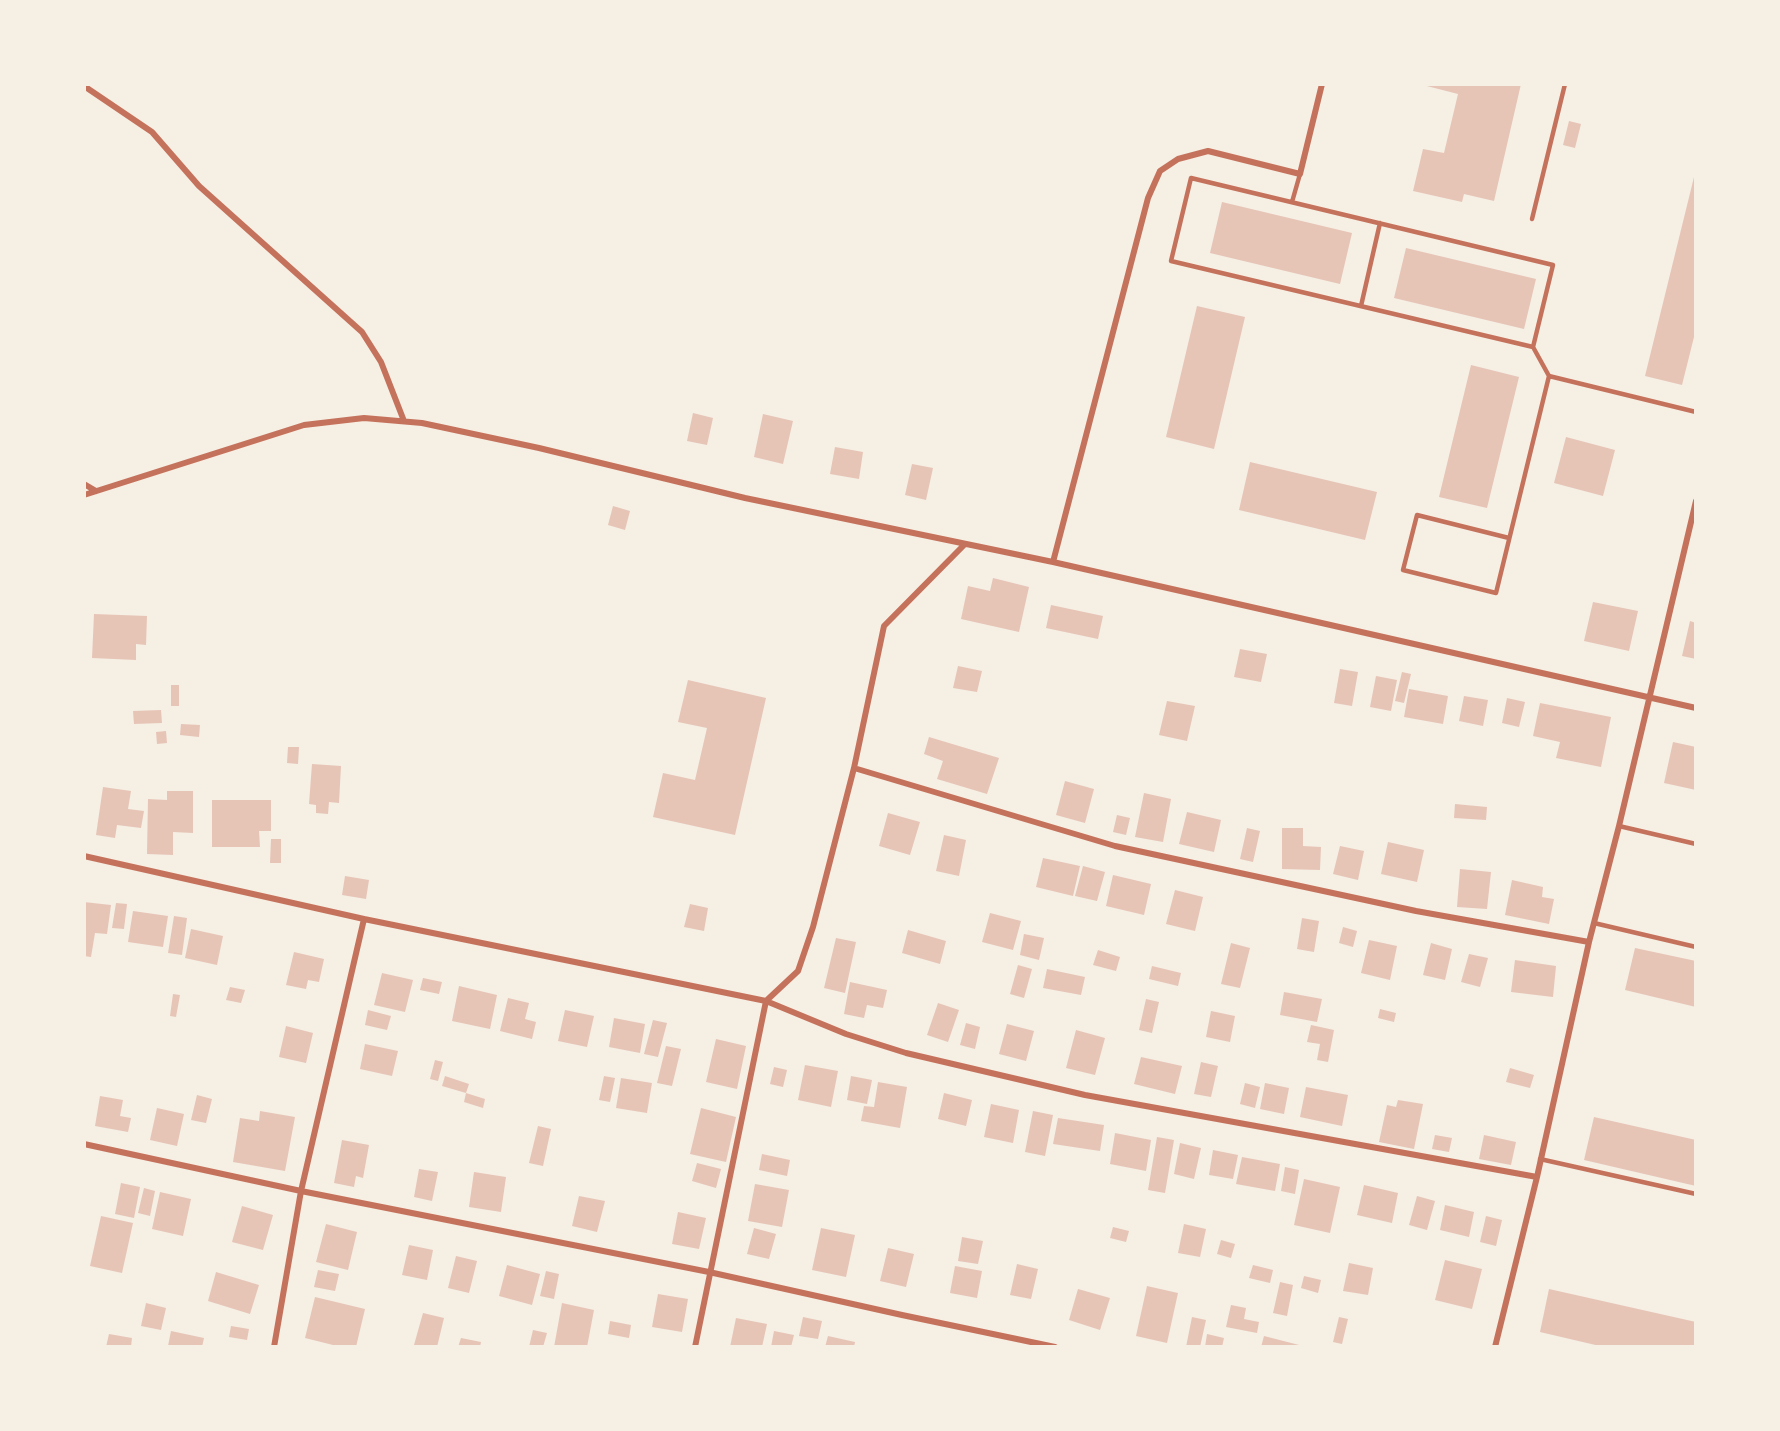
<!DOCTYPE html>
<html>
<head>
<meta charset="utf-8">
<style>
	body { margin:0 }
	#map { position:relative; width:1780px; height:1431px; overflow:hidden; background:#f6efe4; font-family:"Source Sans 3",sans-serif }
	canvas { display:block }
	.frame { position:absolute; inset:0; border:86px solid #f6efe4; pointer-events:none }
</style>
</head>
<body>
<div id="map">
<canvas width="1780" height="1431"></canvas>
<div class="frame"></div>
</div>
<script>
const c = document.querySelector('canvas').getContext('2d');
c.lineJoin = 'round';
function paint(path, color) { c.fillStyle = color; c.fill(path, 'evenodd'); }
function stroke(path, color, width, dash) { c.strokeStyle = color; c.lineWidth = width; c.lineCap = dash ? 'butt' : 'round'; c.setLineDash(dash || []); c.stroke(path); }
paint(new Path2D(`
	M1419,84H1521L1494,201L1464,194L1462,202L1413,191L1423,149L1444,153L1458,94Z
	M1569,121L1581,124L1575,148L1563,145Z
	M1695,173L1696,329L1682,385L1645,376Z
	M1222,202L1352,233L1340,284L1210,253Z
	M1406,248L1536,279L1524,329L1394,298Z
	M1197,306L1245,317L1214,449L1166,437Z
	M1471,365L1519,377L1487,508L1439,497Z
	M693,413L713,418L707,445L687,441Z
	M763,414L793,421L783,464L754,457Z
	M1566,437L1615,450L1603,496L1554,483Z
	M835,447L863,452L859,479L830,474Z
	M1250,462L1377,492L1365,540L1239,510Z
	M912,464L933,468L926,500L905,495Z
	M613,506L630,511L625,530L608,525Z
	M993,578L1029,587L1019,632L961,619L968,586L990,591Z
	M1593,602L1638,611L1629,651L1584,641Z
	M1051,605L1103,616L1098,639L1046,628Z
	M94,614L147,616L146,645L136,644V660L92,658Z
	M1690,621L1696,623V659L1682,656Z
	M1240,649L1267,654L1261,682L1234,677Z
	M958,666L982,671L977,692L953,688Z
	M1340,669L1358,672L1352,706L1334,703Z
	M1402,672L1411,674L1404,703L1395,701Z
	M1376,676L1397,680L1391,711L1370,707Z
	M688,680L766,698L735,835L653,817L663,773L695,780L707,728L678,722Z
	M171,685H179V706H171Z
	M1409,689L1448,696L1443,724L1404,717Z
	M1464,696L1488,700L1483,726L1459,721Z
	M1507,698L1525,702L1519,727L1502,723Z
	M1167,701L1195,706L1187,741L1159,735Z
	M1540,703L1611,717L1601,767L1556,758L1560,742L1533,736Z
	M161,710L162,723L134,724L133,711Z
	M181,724L200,725L199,737L180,735Z
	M166,731L167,743L157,744L156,732Z
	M929,737L999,758L987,794L937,779L943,761L924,754Z
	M1673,742L1696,747V790L1664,783Z
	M288,747H299L298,764L287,763Z
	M312,764L341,766L339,803L329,802L328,814L316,813V805L309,804Z
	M1065,781L1094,789L1085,823L1056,815Z
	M103,787L131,791L128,809L144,811L141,828L117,825L115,838L96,835Z
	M167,791H193V833L173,832V855L147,854L148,799L167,800Z
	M1144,793L1171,799L1163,842L1135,837Z
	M212,800H271V831H259L260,847H212Z
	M1455,804L1487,807L1486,820L1454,818Z
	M1187,812L1221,820L1214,852L1179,844Z
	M888,813L920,822L910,855L879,846Z
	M1117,815L1130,818L1126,835L1113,832Z
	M1247,828L1260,831L1253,862L1240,859Z
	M1282,828H1303V846L1321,847L1320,870L1282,869Z
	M944,835L966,840L959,876L936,871Z
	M271,839H281V863H270Z
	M1388,842L1424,850L1417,882L1381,874Z
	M1340,846L1364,851L1358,880L1333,874Z
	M1043,858L1080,866L1073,896L1036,887Z
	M1083,866L1105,872L1097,901L1075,896Z
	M1460,869L1491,872L1487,909L1457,907Z
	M1113,875L1151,884L1144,915L1106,906Z
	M345,876L369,880L366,899L342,895Z
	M1512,880L1543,887L1542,897L1554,899L1549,924L1505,915Z
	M1175,890L1203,897L1195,931L1166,924Z
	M84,902L111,905L107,934L95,933L91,957L84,956Z
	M116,903L127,904L124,929L112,928Z
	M690,904L708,908L704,931L684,927Z
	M133,911L168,916L163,947L128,942Z
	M990,913L1021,921L1013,950L982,942Z
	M174,916L187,918L182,955L168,953Z
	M1302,918L1319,921L1314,952L1297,949Z
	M1343,927L1357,931L1353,947L1339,943Z
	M191,929L223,936L217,965L185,958Z
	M908,930L946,941L940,964L902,953Z
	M1024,934L1044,938L1039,960L1020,955Z
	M836,938L856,942L845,993L824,988Z
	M1369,940L1397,946L1390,980L1361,973Z
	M1231,943L1250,948L1240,988L1221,984Z
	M1431,943L1452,949L1445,980L1423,975Z
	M1635,948L1696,961V1007L1625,990Z
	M1098,950L1120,957L1116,971L1093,965Z
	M294,952L324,959L319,982L308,980L306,989L286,985Z
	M1469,954L1488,958L1480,987L1461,982Z
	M1515,960L1556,966L1553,997L1511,992Z
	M1018,965L1032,969L1024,998L1010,994Z
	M1152,966L1181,973L1178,986L1149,979Z
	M1047,969L1085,977L1081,995L1043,988Z
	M382,973L413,980L405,1012L374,1005Z
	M423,978L442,982L439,994L420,990Z
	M850,982L887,990L883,1008L867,1005L864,1018L844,1014Z
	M459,986L497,995L490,1029L452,1021Z
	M230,987L245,990L241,1003L226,1000Z
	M1284,992L1322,999L1317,1022L1280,1015Z
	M173,994L180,995L176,1017L170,1016Z
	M508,998L529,1003L525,1019L536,1022L532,1039L500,1031Z
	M1146,999L1159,1002L1152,1033L1139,1030Z
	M938,1003L959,1010L948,1042L927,1035Z
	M1380,1009L1396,1013L1394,1022L1378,1018Z
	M368,1010L391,1016L387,1030L365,1025Z
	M565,1010L594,1016L587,1047L558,1041Z
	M1211,1011L1235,1016L1230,1042L1206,1037Z
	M614,1018L645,1024L640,1053L609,1047Z
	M653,1020L667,1023L658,1057L644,1054Z
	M966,1023L980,1027L975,1049L960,1045Z
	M1007,1024L1034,1031L1026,1061L999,1054Z
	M1311,1025L1334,1030L1328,1062L1317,1060L1320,1044L1307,1042Z
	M286,1026L313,1033L306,1063L279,1057Z
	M1076,1030L1105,1038L1095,1075L1066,1068Z
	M716,1039L746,1046L737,1089L706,1082Z
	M365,1044L398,1051L392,1076L360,1069Z
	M666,1046L681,1049L672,1086L657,1083Z
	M1141,1057L1182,1066L1175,1094L1134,1084Z
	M435,1060L443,1062L438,1081L430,1079Z
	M1201,1062L1218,1066L1211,1097L1194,1094Z
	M805,1065L838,1071L831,1107L798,1100Z
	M774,1067L787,1070L783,1087L770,1084Z
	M1510,1068L1534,1075L1530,1088L1506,1082Z
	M445,1076L469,1084L466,1093L485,1099L483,1108L464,1102L466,1093L442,1086Z
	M604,1076L615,1078L610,1102L599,1100Z
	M851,1076L872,1080L867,1104L847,1100Z
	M621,1078L652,1083L647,1113L616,1108Z
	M878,1082L907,1087L900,1128L861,1121L864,1106L874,1107Z
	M1245,1083L1260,1087L1255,1108L1240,1104Z
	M1265,1083L1289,1088L1284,1114L1260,1109Z
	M1306,1087L1348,1095L1342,1126L1300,1117Z
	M944,1093L972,1100L966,1126L938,1119Z
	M197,1095L212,1099L206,1123L191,1120Z
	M100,1096L123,1100L120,1116L131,1118L128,1132L95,1126Z
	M1398,1100L1423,1104L1414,1149L1379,1142L1387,1105L1396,1107Z
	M991,1104L1019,1110L1013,1143L984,1137Z
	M157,1108L184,1114L177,1146L150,1140Z
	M701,1108L736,1117L726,1162L690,1154Z
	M260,1111L295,1117L285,1171L233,1162L240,1118L259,1121Z
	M1033,1111L1053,1115L1045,1156L1025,1152Z
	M1594,1117L1696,1140V1186L1584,1160Z
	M1058,1118L1104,1125L1100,1151L1053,1144Z
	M538,1126L551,1129L543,1166L529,1163Z
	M1115,1133L1151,1140L1146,1171L1110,1164Z
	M1435,1135L1452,1138L1449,1152L1432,1149Z
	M1484,1135L1516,1142L1511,1165L1479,1159Z
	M1157,1137L1174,1140L1165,1193L1148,1190Z
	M342,1140L369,1145L363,1178L356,1176L354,1187L334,1183Z
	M1180,1143L1201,1148L1194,1179L1174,1174Z
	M1213,1150L1238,1155L1233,1179L1209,1175Z
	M762,1154L790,1160L787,1176L759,1170Z
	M1242,1157L1280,1164L1275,1191L1236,1184Z
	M697,1163L721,1169L716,1188L692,1181Z
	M1285,1167L1299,1170L1295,1194L1281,1191Z
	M419,1169L438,1172L432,1201L414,1197Z
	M474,1172L506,1177L501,1212L469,1207Z
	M1304,1179L1340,1187L1330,1233L1294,1225Z
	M121,1183L140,1187L134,1218L115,1214Z
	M755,1184L789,1190L782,1227L748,1221Z
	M1364,1185L1398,1193L1392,1223L1357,1215Z
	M144,1188L155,1191L150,1216L138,1213Z
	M160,1192L191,1199L183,1236L152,1229Z
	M579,1196L605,1201L597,1232L572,1226Z
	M1417,1196L1435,1201L1427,1230L1409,1225Z
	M1445,1205L1474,1212L1469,1237L1440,1230Z
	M242,1206L273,1215L263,1250L232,1242Z
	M678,1212L706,1218L699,1249L672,1244Z
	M101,1216L133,1223L122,1273L90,1266Z
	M1486,1216L1502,1220L1496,1246L1480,1242Z
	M326,1224L357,1232L348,1270L316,1262Z
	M1184,1224L1206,1229L1200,1257L1178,1253Z
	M1113,1227L1129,1231L1126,1242L1110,1238Z
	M754,1228L776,1234L769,1259L747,1254Z
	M821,1228L855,1235L846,1277L812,1270Z
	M962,1237L983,1241L978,1264L958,1261Z
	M1221,1240L1235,1244L1231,1258L1217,1254Z
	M409,1245L433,1250L427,1280L402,1275Z
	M888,1248L914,1254L906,1287L880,1281Z
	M456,1256L477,1261L469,1293L448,1288Z
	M1445,1260L1482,1269L1472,1309L1435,1300Z
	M1349,1263L1373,1268L1368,1295L1343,1291Z
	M1017,1264L1038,1269L1031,1299L1010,1295Z
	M507,1265L540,1274L532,1305L499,1296Z
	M1253,1265L1273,1270L1270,1283L1249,1278Z
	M955,1266L982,1271L977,1298L950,1293Z
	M318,1270L339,1274L335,1291L314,1287Z
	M546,1271L559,1274L554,1299L540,1296Z
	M216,1272L259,1285L250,1314L208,1301Z
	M1304,1276L1321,1280L1318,1293L1301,1288Z
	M1280,1282L1293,1285L1287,1316L1273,1313Z
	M1147,1286L1178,1293L1167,1343L1136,1336Z
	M1078,1289L1110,1298L1100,1330L1069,1320Z
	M1549,1289L1696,1322V1347H1604L1540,1332Z
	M658,1294L688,1299L682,1332L652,1327Z
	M315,1297L365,1309L356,1347H341L305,1338Z
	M146,1303L166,1308L161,1330L141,1326Z
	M562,1303L594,1310L587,1347H554Z
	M1231,1305L1246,1308L1244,1319L1259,1322L1257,1333L1226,1327Z
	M423,1313L444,1318L437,1347L414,1345Z
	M803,1317L822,1321L818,1339L799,1336Z
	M1192,1317L1206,1320L1200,1347H1186Z
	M1339,1317L1348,1319L1342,1344L1333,1342Z
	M736,1318L767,1324L762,1347H730Z
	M610,1321L631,1325L629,1338L608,1334Z
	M231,1326L249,1329L247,1340L229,1337Z
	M533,1330L547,1333L543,1347H529Z
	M171,1331L204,1338L202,1347L168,1346Z
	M774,1331L794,1335L791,1347H771Z
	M109,1334L132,1338L131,1347H106Z
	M1207,1334L1224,1338L1222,1347H1205Z
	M828,1336L855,1342L854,1347H825Z
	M1264,1336L1303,1346V1347H1261Z
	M461,1338L481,1342L480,1347H458Z`), '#e6c5b7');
stroke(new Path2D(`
	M1191,178L1553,265L1533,347L1171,261Z
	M1292,202L1300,174
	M1532,219L1565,84
	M1361,306L1380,223
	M1533,347L1549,376L1696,412
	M1509,538L1417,515L1403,570L1496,593L1549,376
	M1619,826L1696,844
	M1594,923L1696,947
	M1540,1159L1696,1194`), '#c5725c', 4.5);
stroke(new Path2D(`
	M84,86L152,132L199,186L362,332L381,362L404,421
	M84,484L96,491
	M84,495L304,425L364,418L422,423L539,448L745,498L1053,562L1696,708
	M1053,562L1148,198L1160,171L1178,159L1208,151L1300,174L1322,84
	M854,768L1115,846L1416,911L1589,942
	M84,856L364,919L766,1001L846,1034L906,1053L1085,1095L1537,1177
	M84,1144L301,1191L709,1272L902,1315L1055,1347
	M274,1347L301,1191L364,919
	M695,1347L766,1001L798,971L813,927L854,768L884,626L965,544
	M1495,1347L1537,1177L1589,942L1619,826L1696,501`), '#c5725c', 6);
</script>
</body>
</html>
